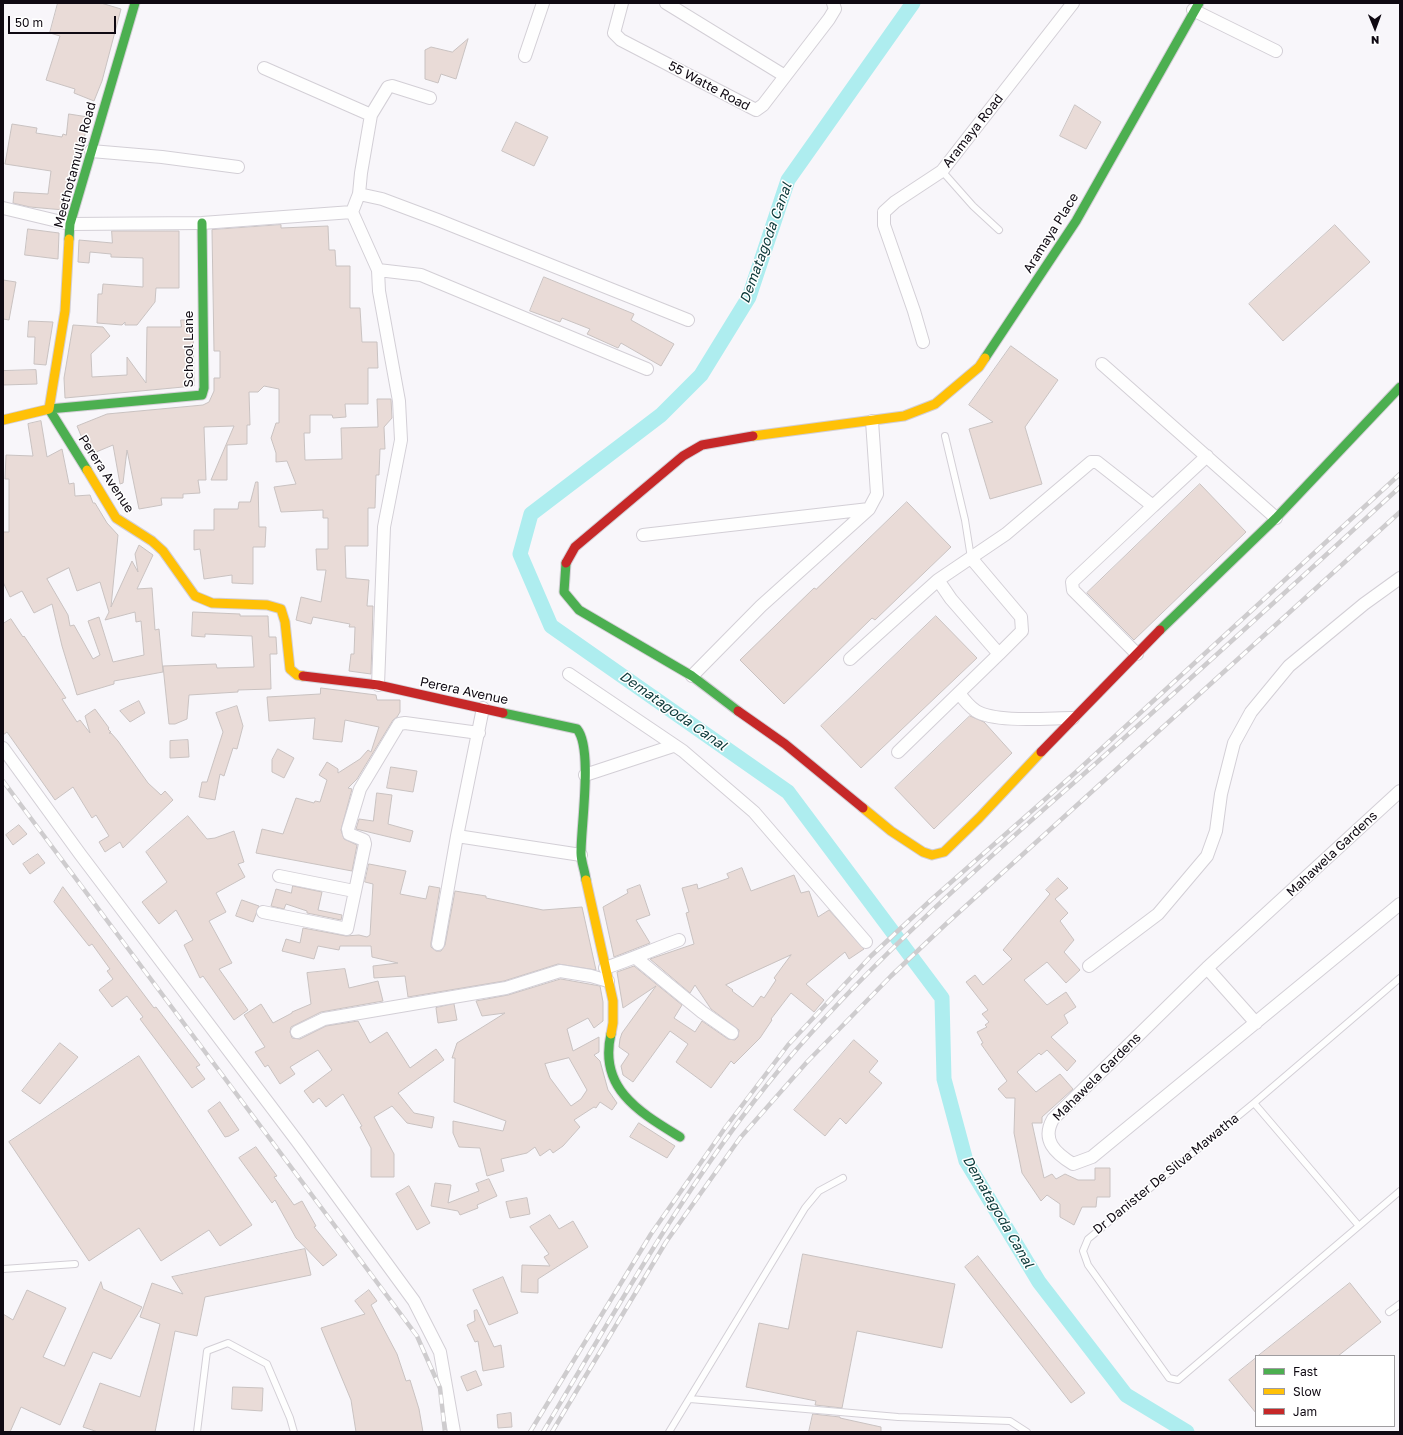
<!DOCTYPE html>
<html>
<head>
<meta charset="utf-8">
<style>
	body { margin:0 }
	#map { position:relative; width:1403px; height:1435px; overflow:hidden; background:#f8f6fa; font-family:"Golos Text",sans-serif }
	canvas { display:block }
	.frame { position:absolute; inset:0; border:4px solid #0f0912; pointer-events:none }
	.legend { position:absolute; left:1255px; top:1355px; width:140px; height:72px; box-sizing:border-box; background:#fff; border:1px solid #9f9da0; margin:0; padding:5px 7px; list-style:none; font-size:12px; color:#0f0912 }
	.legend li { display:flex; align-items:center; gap:8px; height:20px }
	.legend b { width:20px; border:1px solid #9f9da0 }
	.north { position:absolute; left:1355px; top:8px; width:40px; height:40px; -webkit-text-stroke:3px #fff; paint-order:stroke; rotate:179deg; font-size:11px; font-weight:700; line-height:16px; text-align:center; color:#0f0912 }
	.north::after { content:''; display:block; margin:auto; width:14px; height:18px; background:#0f0912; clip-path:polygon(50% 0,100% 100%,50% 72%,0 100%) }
	.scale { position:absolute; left:8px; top:16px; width:108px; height:18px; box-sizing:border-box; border:2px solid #0f0912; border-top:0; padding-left:5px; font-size:12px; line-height:14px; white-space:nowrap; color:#0f0912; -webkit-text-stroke:3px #fff; paint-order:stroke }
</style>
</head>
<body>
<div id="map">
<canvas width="1403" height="1435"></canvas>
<div class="frame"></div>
<ul class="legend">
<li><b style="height:5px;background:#4caf50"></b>Fast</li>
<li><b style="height:5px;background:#ffc107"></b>Slow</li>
<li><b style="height:5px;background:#c62828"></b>Jam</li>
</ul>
<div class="north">N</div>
<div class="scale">50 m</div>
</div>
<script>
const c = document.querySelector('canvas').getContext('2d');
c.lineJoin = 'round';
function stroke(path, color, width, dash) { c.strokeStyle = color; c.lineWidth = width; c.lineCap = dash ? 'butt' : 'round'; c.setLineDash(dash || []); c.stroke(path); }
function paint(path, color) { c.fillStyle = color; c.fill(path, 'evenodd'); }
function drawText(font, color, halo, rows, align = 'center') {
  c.font = font + ' "Golos Text",sans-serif'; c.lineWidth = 3; c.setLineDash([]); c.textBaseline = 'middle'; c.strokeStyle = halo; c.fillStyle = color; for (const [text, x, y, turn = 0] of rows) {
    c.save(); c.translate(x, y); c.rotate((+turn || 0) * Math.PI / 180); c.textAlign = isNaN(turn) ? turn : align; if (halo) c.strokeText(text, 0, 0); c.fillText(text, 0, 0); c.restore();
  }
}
stroke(new Path2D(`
	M913,3L788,180L749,297L701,375L661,415L531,514L520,554L551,626L788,792L942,998L944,1079L966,1161L1039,1282L1126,1395L1187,1432`), '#aeedef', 15);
const building = new Path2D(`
	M58,3H101L121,9L102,81L94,101L74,93L75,89L46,80L60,36L50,33Z
	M468,39L456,79L441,74L438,83L425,79V50L431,47L452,52Z
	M1075,105L1101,122L1086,149L1060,136Z
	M69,114L88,117L84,140L64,210L30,207L13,203L14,192L48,194L51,171L5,164L12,124L37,128L36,133L62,137L63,134L66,135Z
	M516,122L548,137L534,166L502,151Z
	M281,225V228L328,226L329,250H335L336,266H350V308H360L362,342H377L378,368H368V404H345L346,417L333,418L332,415H310V433H304L305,460L342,459L341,428L378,427L377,399H391L392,418L384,427L385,449H380L379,475H376L375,508H368V546H345L346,578L369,580L367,606H373L371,674L349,671L351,654H354L355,627H349L350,624L313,617L311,624L296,620L301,597L321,602L326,570H317L316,549H328V518H323V510L281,512L274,487L296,484L287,461L276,462V453L271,438L276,423H279V389L264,386L258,392H249L250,425H247V444L227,445V480H211L234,426L204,427L206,480H198L200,493L183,494V498H161L162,505L139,509L127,450L123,483L120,484L113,445L89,455L77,426L107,414L203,405L209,402L214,391V378H220V351H214L212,230Z
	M1335,225L1370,262L1283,341L1249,304Z
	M28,229L59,233L58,259L25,255Z
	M112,231H179V288H156L155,302L137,325H125V322L122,325L97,323L98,294H102L103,284L143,287V258L111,257V254L90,252L89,263L78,262L79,240L112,243Z
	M544,277L634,314L631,320L674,344L661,366L621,343L618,348L587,334L590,329L562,318L560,322L530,311Z
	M3,280L16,282L9,320L3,319Z
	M181,320H193L194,386L65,398L64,378L73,325L103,327L110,336L91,354L92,377L127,375V357L146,383L147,327H181Z
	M29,321L53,322L46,365L34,364L35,337H28Z
	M1011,346L1058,380L1025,427L1042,484L990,499L969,429L993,422L969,405Z
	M36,370L37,384L3,385V371Z
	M41,421L47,457L62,449L69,484L74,483L75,496L90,495L93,503H95L107,523L118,535L111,607L132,561L138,572L135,554L139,545L153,555L137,589L152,588L155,630L159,629L163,672L114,681V684L77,695L62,646L52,604L34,613L22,591L10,597L3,582V532H9V479H5L6,455L33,456L28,424ZM69,568L77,591L100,582L109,612L105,620L135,612L136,622L141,621L144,655L113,662L99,617L88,621L100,655L93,659L74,625L70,626L68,615L47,579Z
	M256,482H258L259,527H266L265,547H253V584L232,583V575L204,579L200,549L194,550V530H214V509H238L239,502H250Z
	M1200,484L1246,532L1134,640L1087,593Z
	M907,502L951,547L875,620L872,618L784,704L740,660L814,588L816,589Z
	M193,612L240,614V616H268L269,637H276L277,654H270L271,689L238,690V692L189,695L187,719L175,724H169L163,666L216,664L217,668L254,667L252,636L205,634V637L192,636Z
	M936,616L977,658L861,768L821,726Z
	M11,619L23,637L24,636L66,698L62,699L77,722L80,720L90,733L85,716L95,709L109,728L108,729L111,732L109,733H111L118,741L148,783L161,795L165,791L173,800L123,848L120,842L105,852L99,842L109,836L96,815L92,818L73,787L55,800L7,732L3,735V624Z
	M321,688L376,695L377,700H400V712L397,717L393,720L357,779L348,788L352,789L341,830L344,839L357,845L352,871L256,853L262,829L283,834L296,798L314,803L315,801L320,802L327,780L319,775L327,762L338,769V773L360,759L368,750L371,752L379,727L345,720L342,742L313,739L315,718L269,721L267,697L320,694Z
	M139,701L145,713L130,722L120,711Z
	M237,706L243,726L237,749L233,748L224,776L220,774L215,800L199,797L202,782H207L223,732L216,713Z
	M970,716L984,722L1012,753L934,829L895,788Z
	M188,740L189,757L170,758V741Z
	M278,749L294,758L284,778L272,772V760Z
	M391,767L417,771L413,792L387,788Z
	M377,793L392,795L388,824L413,831L410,842L356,829L359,819L373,821Z
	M188,816L207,839L215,838L234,831L244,862L238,864L245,877L216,893L226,912L209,921L232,963L219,969L248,1010L234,1020L203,976L200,978L184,945L193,940L176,910L159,924L142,902L167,882L146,852Z
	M19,825L27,834L13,845L6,835Z
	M38,854L45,863L30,874L23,864Z
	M369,864L406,871L400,894L426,899L429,886L440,888L431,943V947L436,951H441L445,945L455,891L486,896V898L543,910L582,907L596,970L558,964L504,981L408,997L405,976L374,978L373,966L398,963L372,957L371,946H340L339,950L318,946L314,959L282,951L286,939L300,943L303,928L346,936L359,935L367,937L370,935L373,884L365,882Z
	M742,868L751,891L794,875L801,893L809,891L818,917L829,910L864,949L849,959L845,952L806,984L824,1000L814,1012L791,993L771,1019L772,1020L760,1038L734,1064L731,1061L711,1088L676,1062L688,1044L670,1031L633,1082L623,1075L621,1066L629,1054L619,1047L620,1039L622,1033L656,986L623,1008L617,972L634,966L682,1005L674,1018L695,1032L702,1021L728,1039L735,1040L738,1037L739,1030L711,1009L695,985L690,993L650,959L694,944L686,913L689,912L682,888L697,884L698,889L729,878L727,874ZM791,955L774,978L776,980L764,998L761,996L753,1007L732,991L733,990L726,985Z
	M1058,878L1068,888L1055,899L1068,913L1060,921L1074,940L1064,952L1080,970L1066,983L1047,962L1024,980L1047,1005L1066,992L1076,1007L1064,1015L1068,1023L1051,1037L1076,1061L1067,1071L1047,1050L1041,1055L1039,1053L1017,1072L1036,1092L1060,1074L1073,1089L1042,1117V1123H1032L1044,1178L1052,1174L1056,1179L1065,1174L1078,1180H1095V1168H1110V1197H1097L1096,1207H1082L1074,1225L1060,1217V1204L1047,1195L1041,1201L1022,1173L1014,1133L1015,1098H1006L998,1089L1007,1081L981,1044L983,1043L977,1032L987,1027L985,1025L989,1022L982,1014L988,1010L966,982L975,975L983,985L1012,959L1003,950L1050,894L1046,890Z
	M640,885L650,915L636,920L650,943L614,957L603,907L628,893L627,890Z
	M293,886L322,892L318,910L342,915L341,920L307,913V911L286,904L284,909L271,906L276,889L291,893Z
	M63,887L154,1008L156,1007L200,1065L196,1067L205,1079L192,1088L140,1019L143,1017L127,996L112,1007L99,990L113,979L107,971L110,969L92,944L89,946L54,902Z
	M242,900L259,906L253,922L236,916Z
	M345,969L349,988L378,981L383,1001L321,1012L291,1027L290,1032L292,1038L300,1039L326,1026L358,1021L370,1043L387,1032L410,1068L436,1049L444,1060L398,1093L414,1113L434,1117L432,1128L407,1123L392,1106L374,1117L394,1154V1177H371V1148L360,1127L362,1126L343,1094L326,1107L319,1098L313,1103L304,1091L332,1070L318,1050L290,1067L295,1074L280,1084L268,1065L265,1067L255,1052L265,1047L244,1015L261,1004L273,1023L292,1013V1012L311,1004L307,973Z
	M561,979L600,986L603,1002V1021L594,1028L588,1018L567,1029L573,1051L599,1037V1052L594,1055L600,1061L608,1090L617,1103L612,1110L600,1102L596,1108L594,1107L574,1120L580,1127L563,1146L553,1153L550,1149L540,1156L535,1147L527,1153L501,1159L504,1171L487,1176L480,1148L459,1147L453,1133V1121L503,1131L506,1121L454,1102L455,1058H452L457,1043L505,1013L482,1016L476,1001L508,995ZM569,1058L587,1090L581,1099L571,1106L550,1078L545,1064Z
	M454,1004L457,1020L438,1023L436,1008Z
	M854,1040L878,1061L869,1072L882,1083L846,1124L840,1118L825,1136L794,1110Z
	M60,1043L78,1057L40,1104L22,1091Z
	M139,1056L252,1225L220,1246L209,1230L161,1261L139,1228L89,1261L9,1142Z
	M220,1102L239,1130L229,1136L225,1137L208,1111Z
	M639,1123L675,1146L667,1158L630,1137Z
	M256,1147L277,1176L274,1177L294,1205L302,1201L316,1226L314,1227L337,1255L323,1266L296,1238L275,1200L272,1203L239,1158Z
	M489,1179L497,1196L477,1205L478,1208L460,1215L458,1211L431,1206L435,1183L451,1185L448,1203L479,1191L476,1184Z
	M409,1186L430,1223L417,1230L396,1194Z
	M527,1198L530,1214L510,1218L506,1202Z
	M550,1215L559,1229L573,1221L588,1247L538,1279V1293L521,1292L522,1265L550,1266L544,1257L549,1254L530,1227Z
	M305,1249L311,1275L205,1297L197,1336L175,1331L155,1432H98L83,1427L100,1383L140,1397L160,1324L140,1317L152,1283L183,1294L172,1277Z
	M803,1254L955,1284L942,1348L857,1331L842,1408L815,1405L816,1401L746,1387L759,1323L788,1329Z
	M978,1256L1085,1393L1071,1403L965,1267Z
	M503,1277L518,1313L489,1325L473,1290Z
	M101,1282L103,1289L142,1307L111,1359L93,1352L60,1425L21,1407L10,1432H3V1314L13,1320L27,1290L66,1308L43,1357L64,1366Z
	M1350,1283L1381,1322L1338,1356H1258Z
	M369,1290L377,1301L371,1305L397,1354L406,1381L410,1380L419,1409L423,1432H356L351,1400L321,1328L365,1314L355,1301Z
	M477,1310L494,1347L501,1345L504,1367L483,1371L478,1341L475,1342L467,1325L475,1321L474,1311Z
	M1256,1358V1413L1229,1380Z
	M476,1371L482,1385L467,1391L461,1377Z
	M233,1387L263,1388L262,1411L232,1409Z
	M511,1413L512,1427L498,1428L497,1415Z
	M813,1414L840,1417V1418L881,1427V1432H809Z`);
paint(building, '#e9dbd7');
stroke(building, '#c9c2c1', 1);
const lane = new Path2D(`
	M942,171L973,206L999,230
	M945,436L965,520L971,558
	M1400,978L1254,1103L1088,1239L1083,1251L1088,1265L1169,1378L1178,1380L1400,1191
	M1254,1103L1359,1226
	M3,1269L75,1264
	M1389,1312L1400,1304
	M690,1399L898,1417L1010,1421L1027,1432
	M197,1432L207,1351L228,1343L267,1364L290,1418L294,1432
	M669,1432L805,1208L819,1191L843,1178`);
const street = new Path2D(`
	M622,3L614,33L621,40L756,110L763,105L829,19L835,9L833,3
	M666,3L785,76
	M1193,10L1276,51
	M525,56L543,3
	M264,68L371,115L361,173L359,194
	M371,115L388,87L392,86L430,98
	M91,151L162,157L238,167
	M3,208L70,224L202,223L352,212L359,194L382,199L438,220L688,320
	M352,212L378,270L379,291L399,401L401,440L384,527L378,685
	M378,270L421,275L647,369
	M923,342L914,311L884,225V212L895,202L942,171L1073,3
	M1102,364L1276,518
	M643,535L869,509
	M971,558L1021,617L1022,631L999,654
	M1137,654L1073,590L1072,582L1153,506
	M850,659L938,580
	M569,674L683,751L754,812L866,942
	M692,676L761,606L869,509L877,494L872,421
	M959,693C964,700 969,706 976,711C996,723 1048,718 1073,718
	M3,748L80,854L297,1141L414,1301L440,1352L454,1432
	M898,752L999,654L951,599L938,580L1006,534L1091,462H1097L1153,506L1207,456
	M585,775L673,746
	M1400,791L1207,968L1053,1119C1041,1140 1055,1153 1073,1164L1092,1157L1400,904
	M457,836L581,855
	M279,876L354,891
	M263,912L347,929L365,844L364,840L349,834L348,829L360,789L399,724L405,723L479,733
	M438,944L457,836L483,708
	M636,958L702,1012L732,1033
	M1089,966L1158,914L1207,856L1216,831L1221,794L1234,743L1251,712L1289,666L1364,604L1400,578
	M605,968C630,960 654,949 679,940
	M1207,968L1256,1023
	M297,1032L324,1019L506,988L560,971L591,976L608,981`);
const fast = new Path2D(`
	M69,239L70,224L135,3
	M985,358L1076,221L1199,3
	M87,470L49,409L202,395L204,388L202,223
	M566,563L564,592L579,610L692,676L738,711
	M1160,630L1276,518L1400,387
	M503,713L577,729C593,748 581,825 581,853C581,862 585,871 586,880
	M611,1034C598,1089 641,1113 680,1137`);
const slow = new Path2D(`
	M3,420L49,409L65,311L69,239
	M753,436L904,416L935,404L979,367L985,358
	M87,470L116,518L152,541L163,551L195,596L212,603L267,605L281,609L285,622L290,669L297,675L303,676
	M863,808L891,831L923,852L932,855L944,852L979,818L1041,752
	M586,880L613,1001V1023L611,1034`);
const jam = new Path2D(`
	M566,563L575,547L683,456L702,445L753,436
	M303,676L378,685L503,713
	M738,711L785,744L863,808
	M1041,752L1160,630`);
stroke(lane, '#d3cfd6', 8);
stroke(street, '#d3cfd6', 14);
stroke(fast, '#d3cfd6', 11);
stroke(slow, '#d3cfd6', 11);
stroke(jam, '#d3cfd6', 11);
stroke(lane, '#fefefe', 6);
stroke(street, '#fefefe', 12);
stroke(fast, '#4caf50', 9);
stroke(slow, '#ffc107', 9);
stroke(jam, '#c62828', 9);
const rail = new Path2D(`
	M3,781L417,1336L440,1388L445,1432
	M530,1432L651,1234L725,1128L788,1045L871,956L932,899L1076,772L1400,474
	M543,1432C621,1302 696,1165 796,1050C887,946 991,856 1094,765C1197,673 1299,580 1400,487
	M552,1432L666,1242L740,1138L807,1062L891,976L946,924L1400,512`);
stroke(rail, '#ceccce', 4.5);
stroke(rail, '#fff', 3, [9]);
drawText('13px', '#0f0912', '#fff', [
	["55 Watte Road",709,86,28],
	["Aramaya Road",973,131,-52],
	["Meethotamulla Road",75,165,-75],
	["Aramaya Place",1051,233,-58],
	["School Lane",189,349,-90],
	["Perera Avenue",106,474,57],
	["Perera Avenue",464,691,12],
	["Mahawela Gardens",1332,854,-43],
	["Mahawela Gardens",1097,1077,-45],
	["Dr Danister De Silva Mawatha",1166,1174,-39]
]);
drawText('italic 14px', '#0c3939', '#fff', [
	["Dematagoda Canal",766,243,-70],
	["Dematagoda Canal",673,711,35],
	["Dematagoda Canal",998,1212,60]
]);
</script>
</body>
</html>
